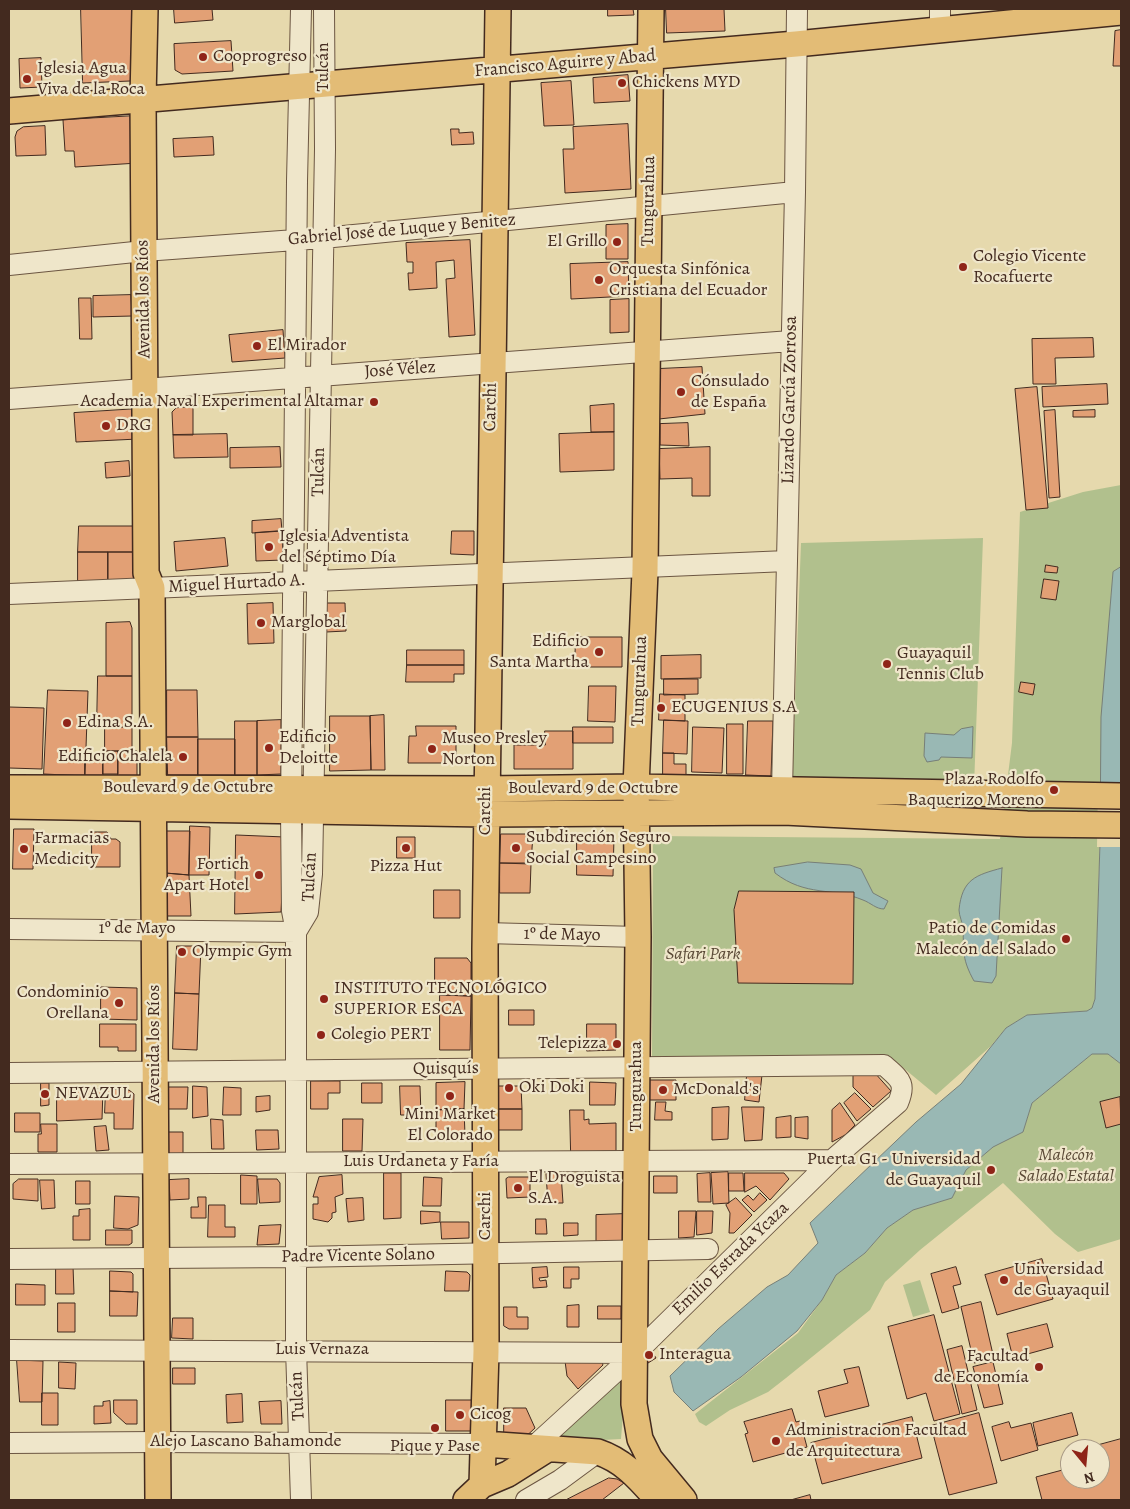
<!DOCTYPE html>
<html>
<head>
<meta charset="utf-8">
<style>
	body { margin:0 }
	#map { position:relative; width:1130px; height:1509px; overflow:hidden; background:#e6d9ad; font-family:Alegreya,serif }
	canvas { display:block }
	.frame { position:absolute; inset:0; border:10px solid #432a1f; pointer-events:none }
	.north { position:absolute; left:1060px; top:1439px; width:50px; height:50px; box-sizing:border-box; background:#efe6ca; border:1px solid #aa9b86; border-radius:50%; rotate:163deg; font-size:14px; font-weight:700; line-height:20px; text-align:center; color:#432a1f }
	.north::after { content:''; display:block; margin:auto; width:18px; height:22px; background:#8f2418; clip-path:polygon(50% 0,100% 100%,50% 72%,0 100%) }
</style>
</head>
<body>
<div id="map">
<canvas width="1130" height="1509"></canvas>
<div class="frame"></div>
<div class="north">N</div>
</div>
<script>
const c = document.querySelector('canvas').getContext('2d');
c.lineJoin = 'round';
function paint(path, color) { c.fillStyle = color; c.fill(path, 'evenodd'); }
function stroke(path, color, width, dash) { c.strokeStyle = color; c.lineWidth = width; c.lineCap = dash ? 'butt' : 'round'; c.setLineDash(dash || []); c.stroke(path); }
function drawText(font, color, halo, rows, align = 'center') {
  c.font = font + ' Alegreya,serif'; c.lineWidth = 4.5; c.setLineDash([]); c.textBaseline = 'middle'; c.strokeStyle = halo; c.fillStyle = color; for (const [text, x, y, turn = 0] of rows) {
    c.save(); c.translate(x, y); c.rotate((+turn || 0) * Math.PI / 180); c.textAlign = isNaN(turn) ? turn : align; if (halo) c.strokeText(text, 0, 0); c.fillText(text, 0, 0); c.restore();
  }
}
paint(new Path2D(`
	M1121,485V567L1113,572L1104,704L1095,999L1092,1008L1087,1011L1027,1015L1006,1028L991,1046L936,1095L889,1056L652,1057L653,836L1000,839L1012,743L1020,512L1083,492Z
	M983,538L974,787L792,784L801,543Z
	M1092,1054H1108L1121,1064V1239L1078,1252L1055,1234L1003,1183L920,1250L885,1282L870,1310L786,1378L768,1392L730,1410L706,1426L699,1422L695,1414L798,1333L822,1300L836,1275L865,1253L887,1228L913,1210L952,1198L966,1170L993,1147L1023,1132L1032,1103Z
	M920,1280L930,1312L913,1317L903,1285Z
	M626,1376L621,1439L545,1443Z`), '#b1c08d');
const water = new Path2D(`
	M1121,567V1064L1108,1054H1092L1032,1103L1023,1132L993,1147L966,1170L952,1198L913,1210L887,1228L865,1253L836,1275L822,1300L797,1331L741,1377L693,1411L674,1392L670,1376L718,1329L767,1287L788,1275L818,1243L810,1223L916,1122L961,1084L1006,1028L1027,1015L1087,1011L1092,1008L1095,999L1100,843L1101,717L1113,572Z
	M973,727L972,758L941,757L939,760L927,762L924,756L925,733L954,735L961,729Z
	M808,862L850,865L861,869L873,893L888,901L884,909C876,909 871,903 863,900C832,887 806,897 775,873L774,868Z
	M1002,868L996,976L992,983L974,981C962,959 964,953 963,929C963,923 959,916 959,910C962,879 976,875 1002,868Z`);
paint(water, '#99b8b4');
stroke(water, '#777f78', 1);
paint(new Path2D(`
	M1098,784H1121V847H1097Z`), '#e6d9ad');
const building = new Path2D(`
	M81,9H137L138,76L130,81L83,83Z
	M174,9H212L213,20L175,23Z
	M608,9H633L634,15L608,16Z
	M666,9H724L725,31L667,33Z
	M1121,30V66H1113L1115,31Z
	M231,41L233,71L182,74L175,70L174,44Z
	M41,58L42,87L20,88L19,59Z
	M628,75L630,101L594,103L593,78Z
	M571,81L574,125L544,126L541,83Z
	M135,116L138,163L75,167L74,151H65L63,120Z
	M628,124L631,189L565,193L563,149H574L573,127Z
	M45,126L46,155L16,156L15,137L17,131L23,127Z
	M451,129H459V133L473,132L474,144L452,145Z
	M213,137L214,155L174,157L173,139Z
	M628,224V259H606V225Z
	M470,240L475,335L449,337L446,279L455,278L454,260L436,262L437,288L409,290L408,273H413V262H407L406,243Z
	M628,262L629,296L571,299L570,264Z
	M131,295L132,316L93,317V296Z
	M79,298H91L92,339H80Z
	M629,299V332L610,333V300Z
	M283,330L285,358L232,362L229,335Z
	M1093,338L1094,357L1055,358L1056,384H1033L1032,339Z
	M702,367L705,414L659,419L658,369Z
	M1107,384L1108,404L1043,407L1042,387Z
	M1037,387L1048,508L1026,510L1015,389Z
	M614,404V432H591L590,406Z
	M193,407V435H173L172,412L176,408Z
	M137,409L138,439L76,442L74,413Z
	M1055,410L1060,497L1049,498L1044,411Z
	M1095,410V417H1073V411Z
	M688,423L689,446L660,445V424Z
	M614,432V470L560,472L559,434Z
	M227,434L228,457L174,458L173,435Z
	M280,447L281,467L230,468V448Z
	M710,447V496H692V478L660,479L659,449Z
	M129,461L130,476L106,478L105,463Z
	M281,519L282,531L252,533V521Z
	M79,526H140L139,552H78Z
	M282,531L283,560L256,561L255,533Z
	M452,531H474V555L451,554Z
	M225,538L228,566L176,571L174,542Z
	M78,552H108V581H78Z
	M108,552H139V581H108Z
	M1046,565L1058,567L1057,573L1045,572Z
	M1044,579L1059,581L1056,600L1041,598Z
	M273,603L274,643L248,644L247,604Z
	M324,603H345L346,631L326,632Z
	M130,622L132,628V676H106V623Z
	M576,637H622V667H575Z
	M407,650H464V665H407Z
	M701,655V678L661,679V656Z
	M407,665H464V674H454V682H406Z
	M98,676H132V727H97Z
	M664,679H698V694L664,695Z
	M1021,682L1035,684L1033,695L1019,692Z
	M589,686H616L615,722L588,721Z
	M48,690L88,691L85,776L44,774Z
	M167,690H197L198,737H167Z
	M660,694L685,695V721L659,720Z
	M9,707L44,708L42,769L9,768Z
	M384,715L385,770H371L370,716Z
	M330,716H370L371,770L330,771Z
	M281,720V774L257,775V721Z
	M664,720L688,721L687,754L663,753Z
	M235,721H257V775H235Z
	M748,721H773L771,776L746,775Z
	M727,724H743V774H727Z
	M416,726H456V763H408L409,736H416Z
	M105,727H132V751H105Z
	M573,727H613V743H573Z
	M693,727L724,728L722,773L692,772Z
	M545,731H573V769H514V745H545Z
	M167,737H198V775H168Z
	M198,739H235V775H198Z
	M103,751H118V774H103Z
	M118,751H137V776H118Z
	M663,753H674V764H686V777L663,776Z
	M85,755H103V776H85Z
	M190,826L210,827L209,875H189Z
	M14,829H34L33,869H13Z
	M163,831H190L189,875L165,873Z
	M92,832H107L111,839H116L120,842V867H92Z
	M501,834H533L531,863H500Z
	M236,835L285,837L281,912L235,914Z
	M577,836L614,837L613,876L577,875Z
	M397,837H415V858H397Z
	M500,863L531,864L530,893H500Z
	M165,873L189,875L191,916H164Z
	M434,890H460V918H434Z
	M739,891L854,892L853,984L738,983L734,910Z
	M177,946H201L199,994L175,993Z
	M435,958H467L471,963V984H435Z
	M441,984H471V996L440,995Z
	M101,987L137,988V1020L101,1019Z
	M175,993L199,994L197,1050L173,1049Z
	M440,995L471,996L470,1050H440Z
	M509,1010H534V1025H509Z
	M100,1024H136V1051H118V1047H100Z
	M587,1024H616V1050L587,1051Z
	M874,1072L891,1091L873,1107L853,1087V1073Z
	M747,1075H762L759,1102L745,1100Z
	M650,1080H676V1100H650Z
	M311,1081H340V1093H328V1109H311Z
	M465,1082L464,1109L436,1110V1083Z
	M590,1082L616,1083L615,1105H590Z
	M41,1083H49V1105L41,1106Z
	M362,1083H382V1103H362Z
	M193,1086L207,1087L208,1116L193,1118Z
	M400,1086H420L421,1115H401Z
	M497,1086H521L522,1109H497Z
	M161,1087H188L187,1109H161Z
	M224,1087L241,1088V1115H223Z
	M57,1089H103L102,1119L57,1121Z
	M106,1089L129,1090L134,1094L133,1129H114V1113H105Z
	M855,1093L871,1109L857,1121L844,1103Z
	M270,1096V1110L256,1112V1097Z
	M1120,1097L1121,1124L1106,1128L1100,1102Z
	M656,1102H666L665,1111L672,1112V1120H655Z
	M840,1103L855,1125L845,1135L832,1142V1110Z
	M729,1107L728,1139L712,1140V1108Z
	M742,1107H764L762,1140L745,1141Z
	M464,1109L465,1135L436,1136V1110Z
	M497,1109H522V1130H497Z
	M570,1110H584V1120L589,1119V1124L616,1123V1151L571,1152Z
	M15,1113H40V1132H15Z
	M791,1116V1137L776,1138V1118Z
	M808,1117V1139L795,1137V1118Z
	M211,1119L223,1120L224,1149H212Z
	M343,1119H363L362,1151H343Z
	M41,1124H57V1152H38V1134H41Z
	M106,1126L109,1150L96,1151L94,1127Z
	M256,1130H278L279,1149L257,1150Z
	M157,1132H183V1158L157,1159Z
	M728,1172L729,1203L713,1204L711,1173Z
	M384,1173H401V1218L384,1219Z
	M561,1173L563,1203H548L546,1174Z
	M710,1173L711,1202H698L697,1174Z
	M729,1173H743L744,1191H729Z
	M745,1173H784L789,1179L770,1200L756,1186L745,1192Z
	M241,1175L257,1176V1204H241Z
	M342,1175L343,1194L335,1197L336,1212L332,1213V1218L328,1222L313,1219V1204H318V1197H313L319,1177Z
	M654,1176H677V1193H654Z
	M424,1177L442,1178L441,1206H423Z
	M509,1177H530V1197L507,1198L506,1179Z
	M19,1179H38V1201L13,1199V1184Z
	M189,1179V1199L170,1200L169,1180Z
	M258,1179H277L280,1183V1202L260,1203Z
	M40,1180H54L55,1208L42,1209Z
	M76,1181H90V1204H76Z
	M760,1193L767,1200L754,1212L742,1200L748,1195L753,1200Z
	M115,1196L139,1197L138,1225L128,1229L114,1228Z
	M198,1197H206V1218H191V1207H198Z
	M363,1198L364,1220L348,1222L346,1199Z
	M736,1198L752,1215L734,1233H729L730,1213L726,1205Z
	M209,1205H225V1227H235V1237H208Z
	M90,1209V1240H73V1216H79V1210Z
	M421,1211L440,1212V1222L421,1224Z
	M679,1211H696L694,1237L679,1238Z
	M697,1211H713L712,1233L697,1235Z
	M625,1214L623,1243H596V1215Z
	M536,1219H546L547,1234H536Z
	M441,1222H469V1238L442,1239Z
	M564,1223H578V1235L564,1236Z
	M281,1225L279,1244L257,1245L259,1226Z
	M106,1230H132V1243L129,1245H106Z
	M1042,1259L1053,1299L997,1315L985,1275Z
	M56,1266H73L74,1294H56Z
	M547,1267L548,1277L539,1278L540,1281L546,1280L547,1287L533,1288L532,1268Z
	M564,1267H579V1279H571V1288H564Z
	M956,1267L961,1284L953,1286L959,1308L942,1313L931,1274Z
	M110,1271L131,1272L133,1274V1292L110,1291Z
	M446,1271L467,1272L470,1275L469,1291H445Z
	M16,1284L45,1285V1305H16Z
	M110,1291L138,1292L137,1316H110Z
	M981,1302L994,1359L974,1363L961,1307Z
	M58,1303H75V1332H58Z
	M579,1305V1327H567V1306Z
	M598,1306H621V1319H598Z
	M504,1307H517V1317H528V1329H509L504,1326Z
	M934,1315L960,1414L934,1421L926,1393L907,1399L888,1327Z
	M173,1318H193V1339L172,1338Z
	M1047,1324L1053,1347L1013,1358L1007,1334Z
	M962,1346L977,1410L962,1414L947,1350Z
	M649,1347L656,1358L648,1363L642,1353Z
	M17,1360L43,1361L42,1402H20Z
	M601,1360L603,1365L578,1389L567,1376L565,1361Z
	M59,1362L76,1363L75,1389L59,1388Z
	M993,1362L1003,1404L984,1408L973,1367Z
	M859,1367L869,1406L825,1417L818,1391L848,1383L844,1370Z
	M173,1368H195V1384H173Z
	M42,1393H58V1425H42Z
	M242,1394L243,1422L227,1423L226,1395Z
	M114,1400H137V1424H126L114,1413Z
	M446,1400H475V1431H446Z
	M110,1401L111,1423L94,1424V1406H103V1402Z
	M281,1401L282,1424H261L259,1402Z
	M504,1408H526L535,1428L520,1442L511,1439L504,1433Z
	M792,1409L796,1422L800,1421L807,1447L753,1462L745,1434L748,1433L744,1422Z
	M979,1413L997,1483L949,1495L931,1426Z
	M1072,1413L1078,1435L1038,1446L1033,1423Z
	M912,1417L922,1458L822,1484L811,1443Z
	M1009,1422L1011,1428L1031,1423L1038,1450L1001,1461L992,1427Z
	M1121,1439V1500H1042L1036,1477L1070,1468V1479H1100V1459L1103,1458L1099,1445Z
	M609,1478L617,1479L624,1483L602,1500H566Z
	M810,1495L811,1500H791Z`);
paint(building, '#e2a075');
stroke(building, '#432a1f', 1);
const minor = new Path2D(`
	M301,9L297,181L291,811L292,911L296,932V1349L301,1500
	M940,9V30
	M9,265L144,251L323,238L795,192
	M9,399L791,341
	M9,594L787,561
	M782,791L795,192L797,9
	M9,929L296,932
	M296,932L308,912L312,874L325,149L324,9
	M485,933L638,937
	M9,1073L884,1065C899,1079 907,1082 898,1103L832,1160L636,1353L532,1448
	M9,1164L832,1160
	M9,1259L297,1257L708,1249
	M9,1350L636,1353
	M9,1443L157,1442L484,1444
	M526,1500L560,1480L598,1452`);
const major = new Path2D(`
	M145,9L143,99L146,573L152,588L158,1500
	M651,9L645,571L636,787L638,937L634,1404L640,1439L650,1459L684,1500
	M9,111L796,44L1121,12
	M9,788L486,789L636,787L1121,796
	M9,806L486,814L784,812L1027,824L1121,825
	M484,1444L598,1452C625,1461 640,1480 658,1500
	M482,1485L486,1351L485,949L498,9
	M466,1500L482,1485L508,1474L546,1450`);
stroke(minor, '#6c5642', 22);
stroke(major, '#432a1f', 28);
stroke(minor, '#efe6ca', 20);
stroke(major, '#e3bc76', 25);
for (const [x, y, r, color] of [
	[203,57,5,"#8f2418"],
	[27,79,5,"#8f2418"],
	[622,83,5,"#8f2418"],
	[617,242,5,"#8f2418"],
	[963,267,5,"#8f2418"],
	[599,280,5,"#8f2418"],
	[257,346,5,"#8f2418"],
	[681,392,5,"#8f2418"],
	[374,402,5,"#8f2418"],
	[106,426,5,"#8f2418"],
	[269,547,5,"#8f2418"],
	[261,623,5,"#8f2418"],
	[599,652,5,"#8f2418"],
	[887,664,5,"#8f2418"],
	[661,708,5,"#8f2418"],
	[67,723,5,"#8f2418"],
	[269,748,5,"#8f2418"],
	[432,749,5,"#8f2418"],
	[183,757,5,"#8f2418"],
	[1054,790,5,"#8f2418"],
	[406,848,5,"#8f2418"],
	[516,848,5,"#8f2418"],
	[24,849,5,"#8f2418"],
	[259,875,5,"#8f2418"],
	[1066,939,5,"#8f2418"],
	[182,952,5,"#8f2418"],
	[324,999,5,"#8f2418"],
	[119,1003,5,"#8f2418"],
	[321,1035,5,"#8f2418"],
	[617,1044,5,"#8f2418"],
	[509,1088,5,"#8f2418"],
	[663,1090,5,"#8f2418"],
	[45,1094,5,"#8f2418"],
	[450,1096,5,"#8f2418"],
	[991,1170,5,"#8f2418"],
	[518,1188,5,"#8f2418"],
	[1004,1280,5,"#8f2418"],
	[649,1355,5,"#8f2418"],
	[1039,1367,5,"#8f2418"],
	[460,1415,5,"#8f2418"],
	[435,1428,5,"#8f2418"],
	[776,1441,5,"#8f2418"]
]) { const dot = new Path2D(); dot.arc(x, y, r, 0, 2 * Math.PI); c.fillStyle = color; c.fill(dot); stroke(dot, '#efe6ca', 2); }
drawText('18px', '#432a1f', '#efe6ca', [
	["Cooprogreso",213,57],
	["Iglesia Agua",37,69],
	["Viva de la Roca",37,90],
	["Chickens MYD",632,83],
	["El Grillo",607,242,"right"],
	["Colegio Vicente",973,257],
	["Rocafuerte",973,278],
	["Orquesta Sinfónica",609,270],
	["Cristiana del Ecuador",609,291],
	["El Mirador",267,346],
	["Cónsulado",691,382],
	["de España",691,403],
	["Academia Naval Experimental Altamar",364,402,"right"],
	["DRG",116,426],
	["Iglesia Adventista",279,537],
	["del Séptimo Día",279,558],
	["Marglobal",271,623],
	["Edificio",589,642,"right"],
	["Santa Martha",589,663,"right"],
	["Guayaquil",897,654],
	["Tennis Club",897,675],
	["ECUGENIUS S.A",671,708],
	["Edina S.A.",77,723],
	["Edificio",279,738],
	["Deloitte",279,759],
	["Museo Presley",442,739],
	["Norton",442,760],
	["Edificio Chalela",173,757,"right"],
	["Plaza Rodolfo",1044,780,"right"],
	["Baquerizo Moreno",1044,801,"right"],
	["Subdireción Seguro",526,838],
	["Social Campesino",526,859],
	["Farmacias",34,839],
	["Medicity",34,860],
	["Fortich",249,865,"right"],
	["Apart Hotel",249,886,"right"],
	["Pizza Hut",406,867,"center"],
	["Patio de Comidas",1056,929,"right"],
	["Malecón del Salado",1056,950,"right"],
	["Olympic Gym",192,952],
	["INSTITUTO TECNOLÓGICO",334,989],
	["SUPERIOR ESCA",334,1010],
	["Condominio",109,993,"right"],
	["Orellana",109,1014,"right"],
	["Colegio PERT",331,1035],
	["Telepizza",607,1044,"right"],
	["Oki Doki",519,1088],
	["McDonald's",673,1090],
	["NEVAZUL",55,1094],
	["Mini Market",450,1115,"center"],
	["El Colorado",450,1136,"center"],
	["Puerta G1 - Universidad",981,1160,"right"],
	["de Guayaquil",981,1181,"right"],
	["El Droguista",528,1178],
	["S.A.",528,1199],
	["Universidad",1014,1270],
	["de Guayaquil",1014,1291],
	["Interagua",659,1355],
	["Facultad",1029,1357,"right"],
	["de Economía",1029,1378,"right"],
	["Cicog",470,1415],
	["Administracion Facultad",786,1431],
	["de Arquitectura",786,1452],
	["Pique y Pase",435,1447,"center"]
], 'left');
drawText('18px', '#432a1f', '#efe6ca', [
	["Francisco Aguirre y Abad",565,64,-5],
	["Tulcán",324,67,-90],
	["Tungurahua",649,201,-89],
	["Gabriel José de Luque y Benitez",402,230,-5],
	["Avenida los Ríos",144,299,-91],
	["José Vélez",400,370,-4],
	["Lizardo García Zorrosa",790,400,-89],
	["Carchi",491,407,-89],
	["Tulcán",319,472,-89],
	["Miguel Hurtado A.",237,584,-3],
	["Tungurahua",640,681,-88],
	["Boulevard 9 de Octubre",188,788],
	["Boulevard 9 de Octubre",593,789],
	["Carchi",486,811,-90],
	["Tulcán",310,877,-87],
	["1º de Mayo",137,929],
	["1º de Mayo",562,935,1],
	["Avenida los Ríos",155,1044,-90],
	["Quisquís",446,1069,-1],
	["Tungurahua",637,1086,-90],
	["Luis Urdaneta y Faría",421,1162],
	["Carchi",486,1216,-90],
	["Padre Vicente Solano",358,1256,-1],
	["Emilio Estrada Ycaza",731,1259,-44],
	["Luis Vernaza",322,1350],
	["Tulcán",298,1396,-93],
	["Alejo Lascano Bahamonde",246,1442]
]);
drawText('italic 18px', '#594835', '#efe6ca', [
	["Safari Park",703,955],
	["Malecón",1066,1156],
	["Salado Estatal",1066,1177]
]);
</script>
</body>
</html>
